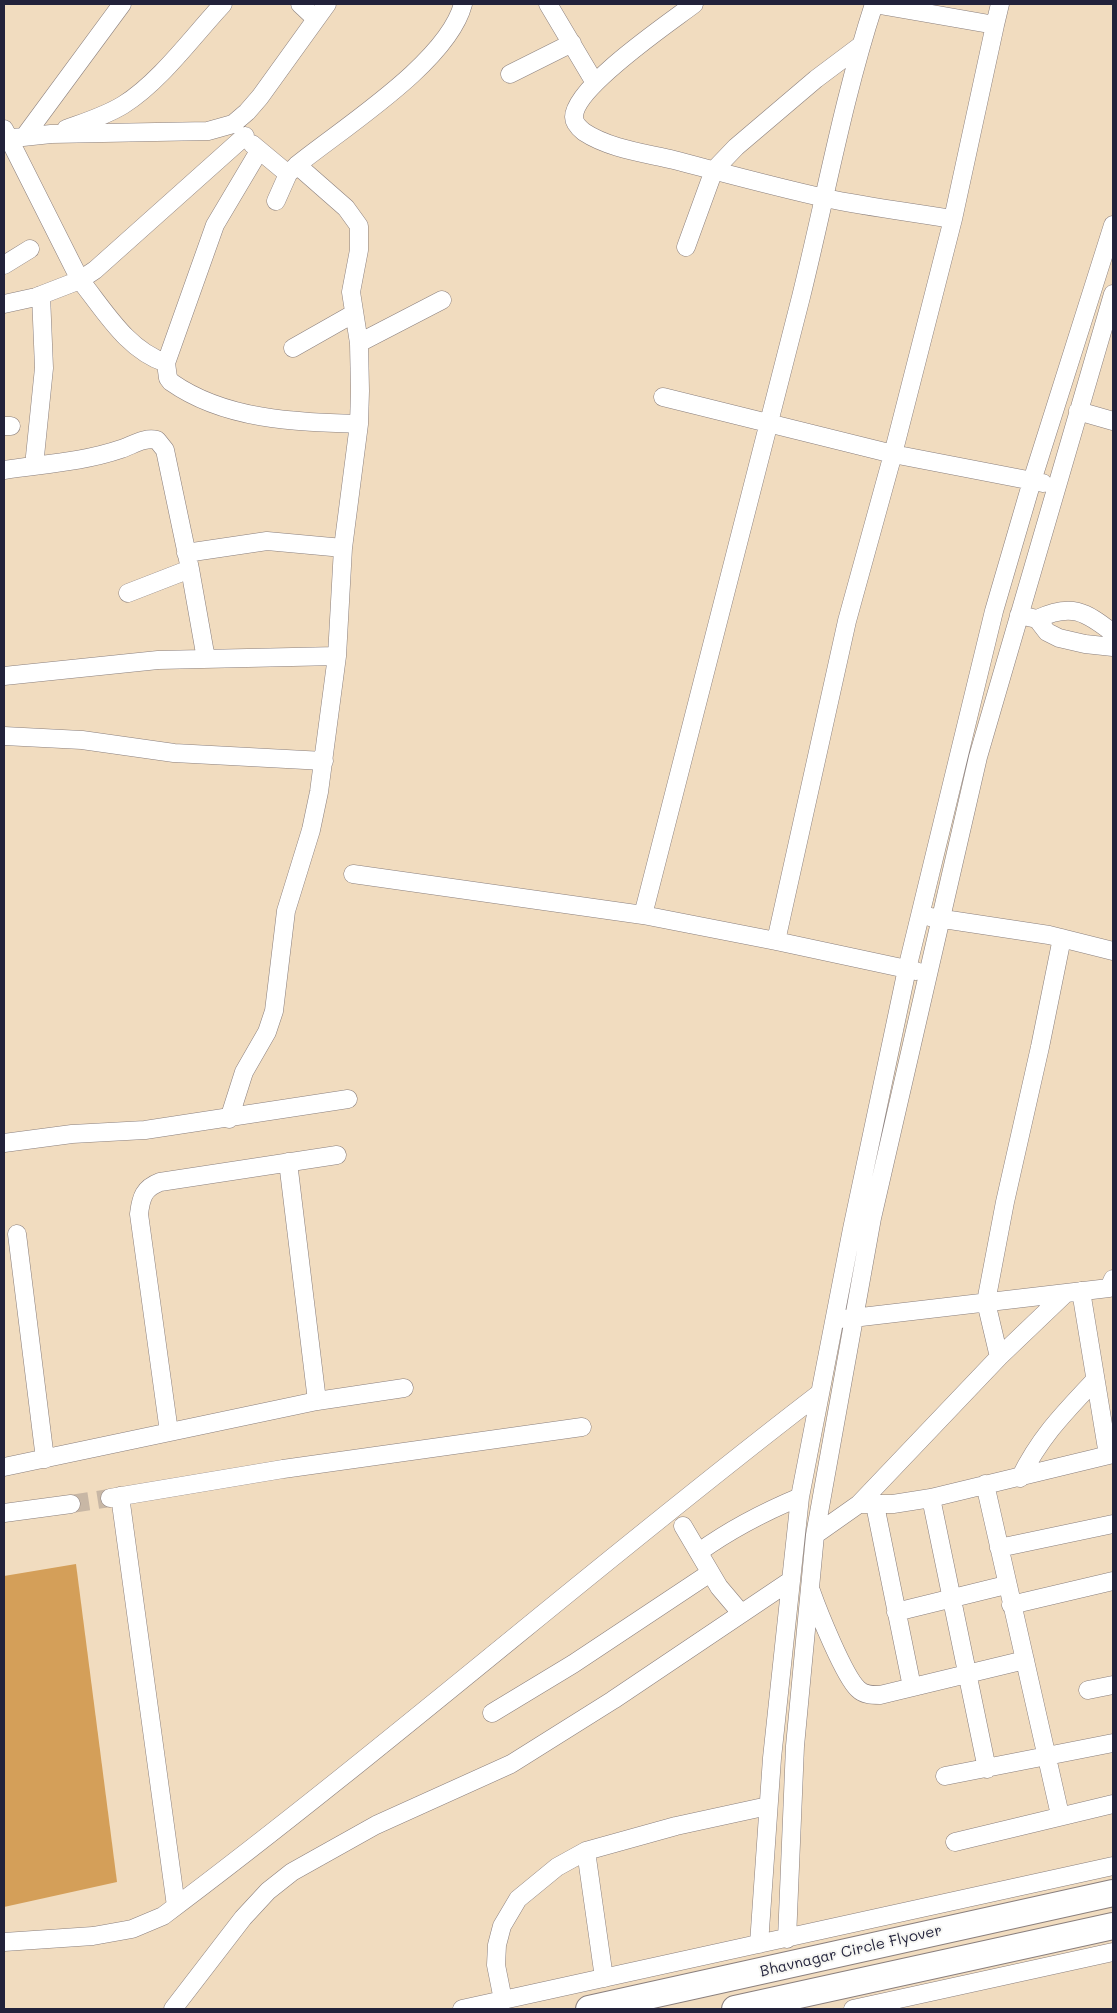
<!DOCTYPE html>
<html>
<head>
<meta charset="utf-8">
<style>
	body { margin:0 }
	#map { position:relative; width:1117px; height:2013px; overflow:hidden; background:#f1dcbf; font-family:Mali,sans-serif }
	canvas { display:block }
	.frame { position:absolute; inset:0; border:5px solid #22223b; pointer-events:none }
</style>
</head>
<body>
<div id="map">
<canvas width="1117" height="2013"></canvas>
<div class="frame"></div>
</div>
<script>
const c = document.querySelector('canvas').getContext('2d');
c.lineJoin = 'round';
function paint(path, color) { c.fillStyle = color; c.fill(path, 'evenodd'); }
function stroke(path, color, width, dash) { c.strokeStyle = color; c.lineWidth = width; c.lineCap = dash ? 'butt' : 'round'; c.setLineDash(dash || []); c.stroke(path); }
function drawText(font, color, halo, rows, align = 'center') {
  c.font = font + ' Mali,sans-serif'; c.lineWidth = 4; c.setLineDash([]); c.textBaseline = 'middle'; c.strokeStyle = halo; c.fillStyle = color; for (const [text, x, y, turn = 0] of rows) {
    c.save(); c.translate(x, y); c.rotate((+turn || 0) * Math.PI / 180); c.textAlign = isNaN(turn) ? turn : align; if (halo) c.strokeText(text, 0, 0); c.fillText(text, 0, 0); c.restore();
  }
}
paint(new Path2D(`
	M76,1564L117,1882L4,1907V1576Z`), '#d49f59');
stroke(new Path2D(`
	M71,1504L110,1498`), '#c8b7a5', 18, [18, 9]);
const minor = new Path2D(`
	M300,4L316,19
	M548,4L595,83
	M694,4C669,23 574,87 574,117C574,123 579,128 584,132C610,149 645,153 674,160C724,173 775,187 825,198C867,207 910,212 953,219
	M995,25L1000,4
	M510,74L572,43
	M66,129C85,122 105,116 123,105C160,82 193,36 223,4
	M245,136L95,270L80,280C105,311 127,350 166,363L215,225L259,151
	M24,137L122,4
	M4,139L51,134L208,131L233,124L247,112L260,97L327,4
	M252,144L288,174
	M276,201L288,174L297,165C344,127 448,62 463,4
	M686,247L714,170L736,147L816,79L860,46
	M4,265L30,249
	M4,304L36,297L80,280L4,129
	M359,343L442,300
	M293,348L353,314
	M166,363L168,378L171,382C225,420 295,422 359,424
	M663,397L893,454L1043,483
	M1078,411L1113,421
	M4,426H11
	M34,466L44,368L41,295
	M4,470C43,464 83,462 121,449C133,445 144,437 157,440L165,450L190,569
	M186,553L267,541L343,548
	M128,593L190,569L206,659
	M1019,615L1037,619L1047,632L1059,638L1085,644L1113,647
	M1037,619C1071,603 1085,611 1113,633
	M4,676L158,660L337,656
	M4,736L82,740L174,753L324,761
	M353,874L643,915L776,941L916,971
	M643,915C697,710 749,504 801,297C825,200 843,99 874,4L995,25L953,219L893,454L847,621L776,941
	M930,917L1049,935L1113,951
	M229,1119L244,1072L267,1032L274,1011L286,911L311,830L319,792L337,656L343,548L359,424L360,391L359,343L351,292L359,250V226L346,208L297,165
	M4,1143L72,1134L145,1130L348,1099
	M288,1162L317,1401
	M17,1234L45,1459
	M1081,1291L1108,1455
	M844,1319L1109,1288L1113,1279
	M999,1357L986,1302L1005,1202L1040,1047L1062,938
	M169,1432L139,1214C141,1197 144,1188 160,1182L337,1155
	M4,1467L317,1401L404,1388
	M1020,1478C1040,1437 1064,1413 1095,1380
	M985,1484L1060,1815
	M120,1496L176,1906
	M110,1498L283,1469L582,1427
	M931,1498L987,1769
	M859,1504H893L931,1498L1113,1454
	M875,1505L912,1687
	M4,1513L71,1504
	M683,1526L719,1587L741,1613
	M815,1535L859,1504L999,1357L1065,1294
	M999,1548L1113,1524
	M699,1552C731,1529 764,1512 800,1497
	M811,1591C818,1611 844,1676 858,1689C864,1695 872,1695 880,1695L1025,1660
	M1011,1605L1113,1581
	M896,1612L1006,1585
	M1088,1690L1113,1685
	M492,1713L573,1664L710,1573
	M945,1776L1113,1743
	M955,1842L1113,1804
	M586,1851L604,1978
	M787,1939L795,1746L815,1535L872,1218L978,757L1113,294
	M4,1942L93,1936L132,1929L163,1916C387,1748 598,1563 820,1393
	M759,1944L772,1758L800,1497L852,1229L907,969L994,611L1032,481L1113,225
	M503,2000L496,1965L497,1945L502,1926L518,1899L557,1867L586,1851L676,1826L768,1806
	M173,2009L243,1918L268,1891L292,1872L376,1825L511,1764L613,1700L790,1581
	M462,2009L1113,1866
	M853,2009L1113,1952`);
const highway = new Path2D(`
	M589,2009L1113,1893
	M735,2009L1113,1926`);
stroke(minor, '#8a7f7d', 19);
stroke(highway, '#8a7f7d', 28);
stroke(minor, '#fff', 18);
stroke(highway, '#fff', 26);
drawText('15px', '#22223b', '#f6f6f2', [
	["Bhavnagar Circle Flyover",851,1951,-13]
]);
</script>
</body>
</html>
